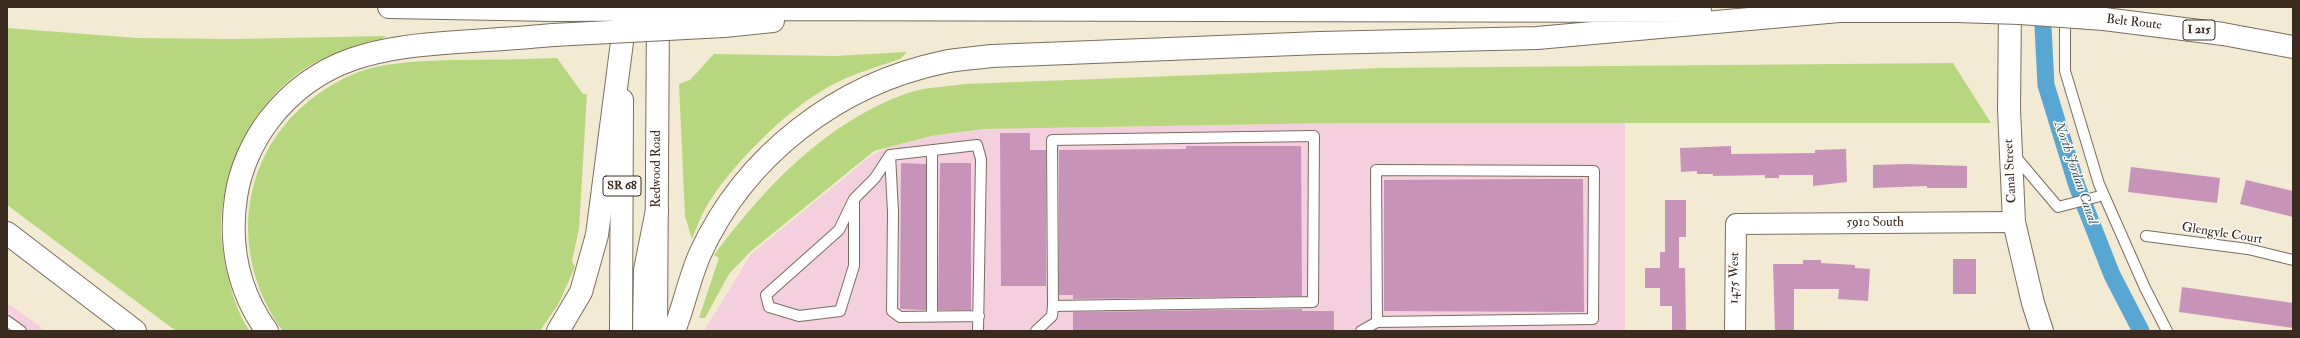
<!DOCTYPE html>
<html>
<head>
<meta charset="utf-8">
<style>
	body { margin:0 }
	#map { position:relative; width:2300px; height:338px; overflow:hidden; background:#f3ead3; font-family:"IM FELL Double Pica",serif }
	canvas { display:block }
	.frame { position:absolute; inset:0; border:8px solid #3b2a1e; pointer-events:none }
</style>
</head>
<body>
<div id="map">
<canvas width="2300" height="338"></canvas>
<div class="frame"></div>
</div>
<script>
const c = document.querySelector('canvas').getContext('2d');
c.lineJoin = 'round';
function paint(path, color) { c.fillStyle = color; c.fill(path, 'evenodd'); }
function stroke(path, color, width, dash) { c.strokeStyle = color; c.lineWidth = width; c.lineCap = dash ? 'butt' : 'round'; c.setLineDash(dash || []); c.stroke(path); }
function drawText(font, color, halo, rows, align = 'center') {
  c.font = font + ' "IM FELL Double Pica",serif'; c.lineWidth = 3; c.setLineDash([]); c.textBaseline = 'middle'; c.strokeStyle = halo; c.fillStyle = color; for (const [text, x, y, turn = 0] of rows) {
    c.save(); c.translate(x, y); c.rotate((+turn || 0) * Math.PI / 180); c.textAlign = isNaN(turn) ? turn : align; if (halo) c.strokeText(text, 0, 0); c.fillText(text, 0, 0); c.restore();
  }
}
paint(new Path2D(`
	M1335,123H1625V331H704L751,254L871,156L884,149L931,136L983,129Z
	M7,303L37,324L46,331H7Z`), '#f4cfde');
paint(new Path2D(`
	M7,28L137,38L235,39L386,36L380,40C355,46 331,53 309,66C257,97 225,162 221,221C220,235 223,250 225,263C229,284 237,314 250,331H176L7,205Z
	M907,52L900,59C877,67 852,74 830,86C787,109 729,167 705,209C700,218 696,229 692,239L685,216L679,84L690,80L714,54L835,56Z
	M557,58L583,94H587L579,229L572,261L575,267L559,303L540,331H283C228,256 238,154 314,97C329,86 346,76 364,70C395,61 426,61 457,60C490,60 524,59 557,58Z
	M1953,63L1991,123H1335L983,129L931,136L874,151L750,252L729,274L705,318H699L719,258L714,255C764,188 825,123 905,94C923,87 946,87 965,84L1382,68Z`), '#b7d77e');
stroke(new Path2D(`
	M2042,7L2046,85L2077,186L2112,275L2141,331`), '#57a7d2', 17);
paint(new Path2D(`
	M1000,133H1030V150H1046V286H1001Z
	M1186,146H1301L1302,296L1073,299V295H1059V150L1186,149Z
	M1731,146V154L1815,153V150L1846,149L1847,182L1813,186V175H1779V178H1765V175L1713,176V174H1697V171L1681,172L1680,148Z
	M901,163L926,164V310L900,309Z
	M940,163H971V310H938Z
	M1906,164L1967,166V188H1927V186L1873,188V165Z
	M2131,167L2220,178L2217,203L2128,192Z
	M1542,179H1583L1584,312L1384,311V180Z
	M2246,180L2293,191V217L2240,204Z
	M1665,200H1686V237H1679V268H1685L1686,331H1672V306H1660V288H1645V268H1660V252H1665Z
	M1953,259H1976V294H1953Z
	M1803,260H1821V263L1855,265V268L1870,269L1868,301L1838,299L1839,289H1794V331H1775L1773,264H1803Z
	M2182,287L2293,303V328L2179,312Z
	M1302,309V311H1334V331H1073V312Z`), '#c893b8');
const service = new Path2D(`
	M2065,15V71L2099,184L2145,288L2167,331
	M890,155L893,212L892,311L900,317L979,316
	M2014,155L2058,207L2104,195
	M854,199V266L840,311L799,316L769,307L766,295L839,230L854,199L875,178L890,155L977,145L981,159L978,331
	M2146,236L2248,249L2293,260
	M932,317V150
	M7,321L21,331
	M1036,331L1052,316L1053,306L1052,140L1314,136L1313,302L1053,306
	M1361,331L1377,322L1593,319L1594,171L1376,170L1377,322`);
const minor = new Path2D(`
	M1735,331L1736,224L2014,222`);
const tertiary = new Path2D(`
	M2010,7L2009,109L2014,222L2033,303L2042,331`);
const primary = new Path2D(`
	M621,331L622,100
	M656,331L658,10`);
const motorway = new Path2D(`
	M389,7L555,10
	M726,9L1700,11
	M1825,11H1956
	M2104,19L2223,34L2293,47
	M724,26L773,21
	M7,233L135,331
	M267,331C238,291 229,244 236,197C240,169 253,141 269,120C318,56 382,47 457,42C489,40 521,38 553,35
	M558,331L581,292L597,235L622,42
	M644,331L645,270L657,210
	M674,331C684,306 689,279 700,254C745,155 838,84 944,62C959,59 976,58 992,56L1320,43L1537,38L1839,11`);
stroke(service, '#7b6d5d', 12);
stroke(minor, '#7b6d5d', 22);
stroke(tertiary, '#7b6d5d', 24);
stroke(primary, '#7b6d5d', 24);
stroke(motorway, '#7b6d5d', 24);
stroke(service, '#fff', 10);
stroke(minor, '#fff', 20);
stroke(tertiary, '#fff', 22);
stroke(primary, '#fff', 22);
stroke(motorway, '#fff', 22);
const motorwayBridge = new Path2D(`
	M555,10L726,9
	M1956,11L2020,13L2104,19
	M553,35L724,26`);
stroke(motorwayBridge, '#7b6d5d', 24, []);
stroke(motorwayBridge, '#fff', 22);
for (const [x, y, w] of [
	[2199,30,32],
	[622,186,38]
]) { const box = new Path2D(); box.roundRect(x - w / 2, y - 10, w, 20, 3); c.fillStyle = '#fff'; c.fill(box); stroke(box, '#3b2a1e', 1); }
drawText('bold 12px', '#3b2a1e', null, [
	["I 215",2199,30],
	["SR 68",622,186]
]);
drawText('13px', '#3b2a1e', '#fff', [
	["Belt Route",2134,23,6],
	["Redwood Road",657,169,-90],
	["Canal Street",2011,171,-93],
	["5910 South",1875,223],
	["Glengyle Court",2222,234,9],
	["1475 West",1735,278,-89]
]);
drawText('italic 14px', '#465c66', '#fff', [
	["North Jordan Canal",2075,173,71]
]);
</script>
</body>
</html>
